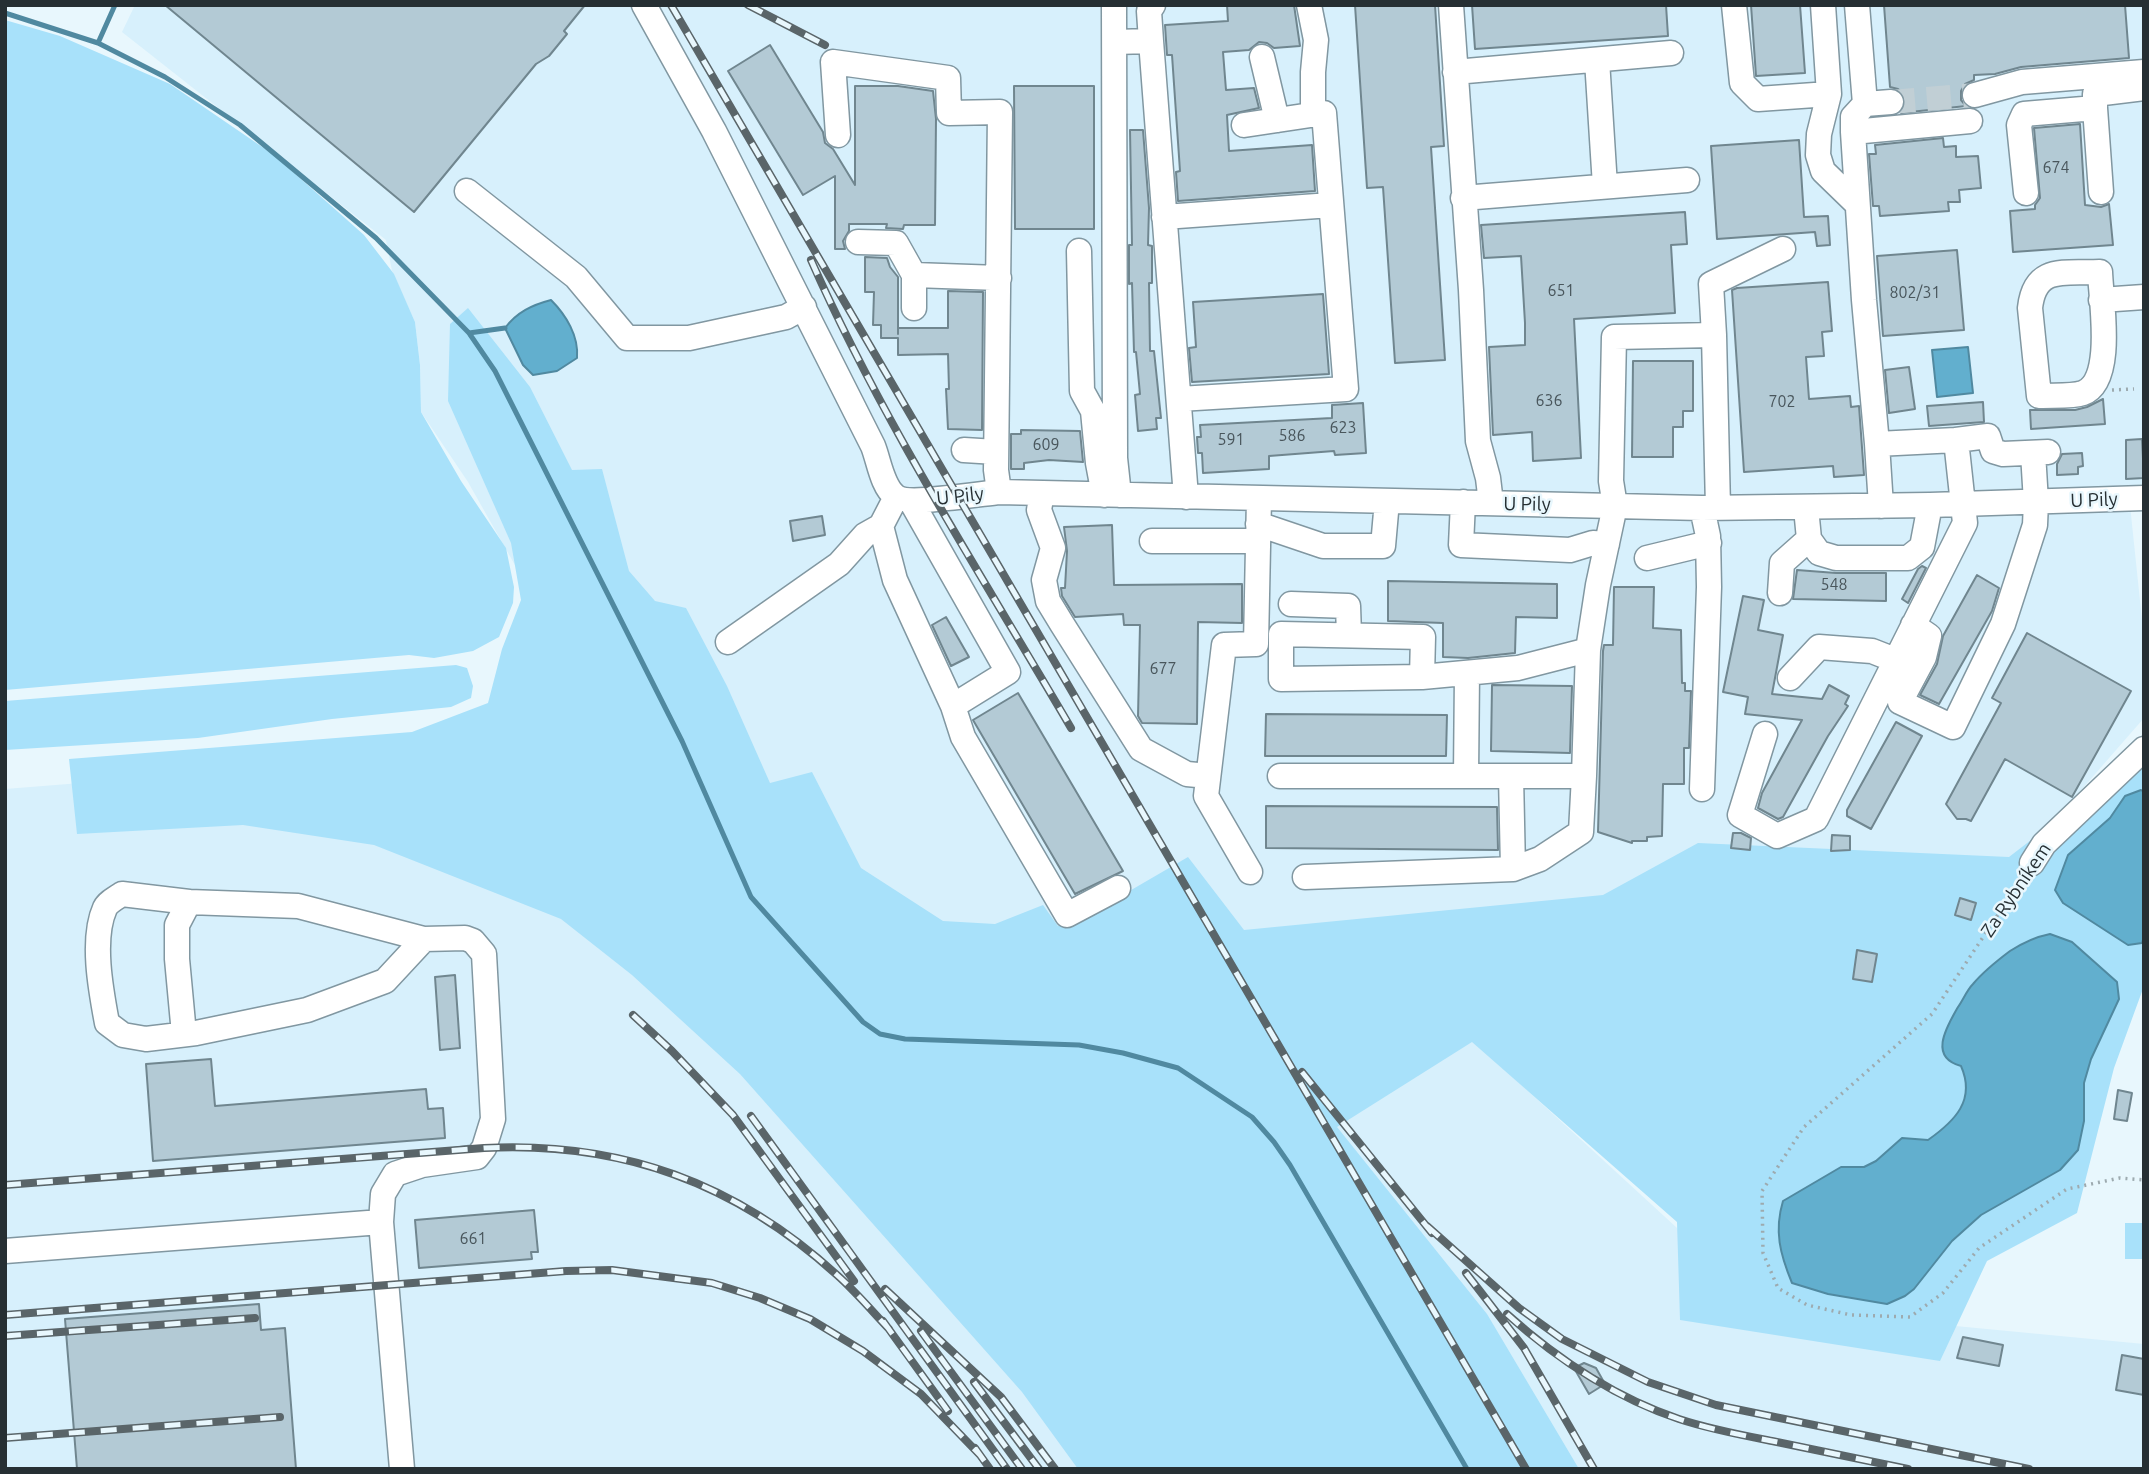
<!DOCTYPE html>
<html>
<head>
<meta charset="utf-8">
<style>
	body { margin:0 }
	#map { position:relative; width:2149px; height:1474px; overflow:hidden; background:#e8f7fd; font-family:Ubuntu,sans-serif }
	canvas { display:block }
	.frame { position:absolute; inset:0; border:7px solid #262f33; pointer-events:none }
</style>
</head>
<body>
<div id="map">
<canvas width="2149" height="1474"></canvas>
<div class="frame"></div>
</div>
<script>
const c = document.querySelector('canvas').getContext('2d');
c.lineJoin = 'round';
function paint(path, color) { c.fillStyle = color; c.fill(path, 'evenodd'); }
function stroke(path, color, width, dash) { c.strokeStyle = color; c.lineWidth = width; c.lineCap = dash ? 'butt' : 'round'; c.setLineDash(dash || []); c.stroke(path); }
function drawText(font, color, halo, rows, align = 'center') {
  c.font = font + ' Ubuntu,sans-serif'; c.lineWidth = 5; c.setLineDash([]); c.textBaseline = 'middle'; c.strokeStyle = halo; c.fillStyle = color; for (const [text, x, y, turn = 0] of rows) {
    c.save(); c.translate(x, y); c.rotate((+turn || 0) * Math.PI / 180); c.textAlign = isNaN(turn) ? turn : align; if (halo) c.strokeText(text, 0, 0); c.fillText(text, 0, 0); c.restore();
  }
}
paint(new Path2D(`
	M135,5H2144V484L2128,486L2144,639V718L2006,876L1491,1057L1701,1250L1945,1325L2144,1344V1469H5V789L257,769L721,945L509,630L523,616L529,590L468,482L421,412L420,365L415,322L392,271L386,240L122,32Z`), '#d7f0fc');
paint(new Path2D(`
	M5,20L60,36L170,84L274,155L364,235L394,274L415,322L420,365L421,412L461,481L506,548L514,587L513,603L499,637L473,651L434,658L409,655L5,690Z
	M468,308L530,387L572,470L602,469L629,571L655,601L686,608L727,686L770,783L812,772L861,868L943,921L995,924L1043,905L1058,926L1071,925L1188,857L1244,930L1603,895L1698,843L2009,857L2144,753V792L2141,790L2125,796L2110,818L2068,855L2142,943L2144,937V986L2114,1068L2077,1213L1987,1261L1940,1361L1680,1320L1677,1222L1472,1042L1337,1127L1487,1314L1579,1469H1078L1022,1392L740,1074L632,975L561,919L374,845L243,825L77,834L69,759L412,732L488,703L502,649L521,600L511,543L448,401L450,324ZM1857,950L1877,954L1872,982L1853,979ZM2117,982L2119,999L2091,1059L2084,1083V1121L2060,1170L1981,1215L1952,1241L1914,1289L1783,1201L1841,1167H1864L1876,1161L1902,1138L1928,1141C1955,1120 1976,1100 1961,1065Z
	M456,665L467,668L473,686L471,698L451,707L332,719L198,738L5,750V701Z
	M2125,1223H2144V1259H2125Z`), '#a8e1fa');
const water = new Path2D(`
	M551,300C566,315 579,336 577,358L557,371L533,375L523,365L505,328C517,312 532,305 551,300Z
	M1968,347L1973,393L1937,397L1932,350Z
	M2141,790L2144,792V937L2142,943L2128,945L2063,903L2055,890L2068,855L2110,818L2125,796Z
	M2050,934L2072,942L2117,982L2119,999L2091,1059L2084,1083V1121L2078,1150L2060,1170L1981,1215L1952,1241L1914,1289L1905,1296L1887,1304L1828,1294L1792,1283C1780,1254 1774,1231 1783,1201L1841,1167H1864L1876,1161L1902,1138L1928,1140C1955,1121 1976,1100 1961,1066C1927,1057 1948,1025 1958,1007C1963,1000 1967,990 1973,984C1983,972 1998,960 2010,951C2024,942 2035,937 2050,934Z`);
paint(water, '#62afce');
stroke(water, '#5089a0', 2);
stroke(new Path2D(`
	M5,13L98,43L165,77L240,125L376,238L469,333L495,371L682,741L751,897L863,1022L880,1034L905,1039L1079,1045L1123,1053L1178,1068L1252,1117L1274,1142L1290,1165L1467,1469
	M98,43L115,5
	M469,333L505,328`), '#5089a0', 5);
const building = new Path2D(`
	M165,5H585L564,31L567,34L549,56L536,64L414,212Z
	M1227,5H1294L1300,46L1274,48L1267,43L1259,42L1249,50L1223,52L1226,90L1254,88L1259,108L1227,115L1229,151L1312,145L1315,191L1178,201L1176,172L1180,171L1172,55H1167L1165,25L1228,21Z
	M1355,5H1435L1444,146L1431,147L1445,360L1395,363L1383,187L1367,188Z
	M1472,5H1666L1668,36L1475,49Z
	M1751,5H1800L1805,73L1756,76Z
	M1884,5H2125L2129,58L2021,67L1995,74L1974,75V80L1965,84L1961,91V100L1966,106L1901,113L1906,102L1904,94L1898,89L1890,87Z
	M770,45L823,132L825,143L833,149L855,185V86H898L933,91L936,119L935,225H904L903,229L886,228L887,224H849V231L843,241L845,249H835V176L803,195L728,71Z
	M1014,86H1094V229H1015Z
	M2080,124L2085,205L2101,207L2109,204L2113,245L2013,252L2010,211L2035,209V205L2040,198L2034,128Z
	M1130,130H1143L1149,208L1148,245L1152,246V283H1149L1150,351H1154L1161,418H1156L1157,429L1138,431L1135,395L1140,394L1136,352H1134L1132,283L1129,284V245H1132Z
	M1943,138L1944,147L1956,146V157L1978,156L1981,188L1959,190L1960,202H1948L1949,211L1880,216L1879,206H1873L1869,154H1876L1875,145Z
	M1799,140L1804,217L1828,216L1830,245L1817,246L1815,232L1717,239L1711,146Z
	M1685,212L1687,244L1671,245L1675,313L1574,319L1581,458L1533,461L1532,432L1493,435L1489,347L1525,345V323L1521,256L1484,258L1481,225Z
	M1957,250L1964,330L1883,336L1877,256Z
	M865,257L887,258L890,267L898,277V334V328H948V291L983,292L982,430L948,429L946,389H949L948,354L898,355V338H881V325H873L874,292H865Z
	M1828,282L1832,331L1822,332L1824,356L1806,357L1809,399L1850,396L1851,407L1859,406L1864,475L1834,477L1833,466L1744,472L1732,290L1737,288Z
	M1323,294L1329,374L1192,382L1189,348L1196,347L1193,302Z
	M1633,361H1693V411H1683V427H1673V457H1632Z
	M1909,367L1915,409L1889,413L1885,370Z
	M2103,399L2105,424L2031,429L2030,410H2075L2087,407Z
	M1983,402L1984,422L1929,426L1927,406Z
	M1363,403L1366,453L1335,455L1334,451L1269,456V469L1203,473L1202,453H1198L1197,437H1201L1200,425L1332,418V405Z
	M1021,430L1080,431L1083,462L1049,460L1024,463V469H1011V434H1021Z
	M2142,439L2144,478L2126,479V440Z
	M2082,453L2083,466L2078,467V474L2057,475V464L2062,454Z
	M822,516L825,535L793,541L790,521Z
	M1112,525L1114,585L1242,584V623L1198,622L1197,724L1142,723L1138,716L1140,625H1124L1123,614L1075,617L1062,596L1061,588H1065L1067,551L1064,527Z
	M1922,566L1926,568L1908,603L1902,599L1918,569Z
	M1797,570L1836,573H1886V601L1793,599Z
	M1977,575L1999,588L1992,611L1939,704L1920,695L1937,664L1943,636Z
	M1388,581L1557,584V618L1516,617L1515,653L1468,658L1443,657V623L1388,621Z
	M1614,587H1654L1653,628L1681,630L1682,683H1685V691H1691L1689,748H1684V784H1663L1662,836L1647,837V841H1632V843L1598,832L1603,651L1604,645H1613Z
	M1743,596L1764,600L1758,630L1783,635L1772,694L1822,699L1829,685L1849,696L1845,704L1848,706L1828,736L1783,817L1778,819L1758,808L1762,793L1802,720L1745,714L1748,697L1723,692Z
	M946,617L969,657L951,666L932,625Z
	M2027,633L2131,691L2072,797L2005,759L1971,821L1966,819H1957L1946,804L2001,703L1992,698Z
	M1492,685L1572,686L1570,753L1491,751Z
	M1018,693L1123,871L1075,894L973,720Z
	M1266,714L1447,715L1446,756H1265Z
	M1896,722L1922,736L1871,829L1847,816V810Z
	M1266,806L1497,807L1498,850L1266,848Z
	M1733,833H1741L1751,838L1750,850L1731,848Z
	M1832,835L1850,836V850L1831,851Z
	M1960,898L1976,903L1971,920L1955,915Z
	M1857,950L1877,954L1872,982L1853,979Z
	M455,975L460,1048L440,1050L435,977Z
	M211,1059L215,1106L426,1089L428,1109L443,1108L445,1138L153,1161L146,1064Z
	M2118,1090L2132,1093L2127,1121L2114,1119Z
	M534,1210L538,1252H531L532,1259L419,1268L415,1220Z
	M259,1304L261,1330L285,1328L296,1469H77L65,1319Z
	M1963,1337L2003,1345L1999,1366L1957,1358Z
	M2122,1355L2144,1359V1395L2116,1390Z
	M1584,1363L1596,1368L1605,1384L1589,1394L1574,1368Z`);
paint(building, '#b3cad5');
stroke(building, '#70868f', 2);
stroke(new Path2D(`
	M1891,102L1975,95`), '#c1cfd5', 24, [24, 12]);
const minor = new Path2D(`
	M644,5L714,131L873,446C879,461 882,486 895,496C907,506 979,494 999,492L1702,508L1930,505L2144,498
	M1114,5L1115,458L1119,495
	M1309,5L1316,40L1313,72V115
	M1451,5L1471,290L1478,441L1488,478L1491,503
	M1734,5L1742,83L1758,99L1829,94
	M1823,5L1829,94L1819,134L1818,155L1823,171L1857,204
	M1151,41L1186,497
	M1115,42L1151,41L1149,11L1153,5
	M1262,57L1277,120
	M1597,60L1605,186
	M1455,72L1671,53
	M1975,95L2022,82L2144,72
	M1865,104L1891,102
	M2095,108L2101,192
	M1853,132L1970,121
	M838,135L833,62L948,78L949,113L1000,112L996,470L999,492
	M467,191L576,277L627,338H689L786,317L804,307
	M2026,193L2019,125L2024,114L2095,108V94L2144,88
	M1463,198L1687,180
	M1164,217L1331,205
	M858,242L896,243L914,275L999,278
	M1079,251L1082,391L1093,411L1098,463L1104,495
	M2100,272C2101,301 2115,381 2083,393C2071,397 2052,395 2039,396L2030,308C2035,264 2065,274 2100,272Z
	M914,275V308
	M2101,300L2144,297
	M1714,335L1711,284L1783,249
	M1179,399L1346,389L1324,113L1244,125
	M1956,440L1988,436L1993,451L2003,454L2048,452
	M1877,444L1881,506
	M964,450L996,452
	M1042,493L1039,510L1053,548L1044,580L1048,601L1062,624L1141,749L1187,774L1208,776
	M896,497L881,526L895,580L953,706L963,737L1067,915L1118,888
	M911,501L1008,672L953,706
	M1463,502L1461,545L1570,550L1593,543L1607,544
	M1702,508L1708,536L1709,587L1702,789
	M1806,508L1809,539L1819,553L1836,558H1908L1922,547L1930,505
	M1258,524L1323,546H1383L1387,501
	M1152,541H1258
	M1647,558L1709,543
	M1780,593L1782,563L1809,539
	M1291,604L1348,606L1349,635
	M1913,625L1929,636L1924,657L1900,702L1953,727L2003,624L2035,525L2036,502L2033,453
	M728,642L839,564L865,535L881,526
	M1422,677L1423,637L1281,634V679L1422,677L1518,668L1588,650L1598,585L1615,506L1611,481L1614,337L1714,335L1718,508
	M1790,678L1819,647L1872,651L1895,660
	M1765,734L1740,815L1777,836L1816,819L1965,523L1956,440L1877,444L1864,300L1853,132V117L1865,104L1857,5
	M1280,776H1584L1588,650
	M1466,776L1467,673
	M2032,863L2044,844L2144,749
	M1513,869L1540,859L1581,832L1584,776
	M1250,872L1206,796L1224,645L1256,644L1259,498
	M1305,877L1513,869L1511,776
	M189,902L122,894C116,898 108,902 105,908C91,939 101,991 107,1023L123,1035L146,1039L196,1033L307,1010L385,981L424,939L465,938L473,941L484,954L493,1119L484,1148L477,1157L422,1165L395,1174L383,1194L381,1222
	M184,1034L177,959V925L189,902L298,906L424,939
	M5,1251L381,1222L402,1469`);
stroke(minor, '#8197a1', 27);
stroke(new Path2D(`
	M2112,390L2134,389
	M2021,880L1932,1014L1804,1127L1762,1191L1763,1253L1778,1288L1807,1305L1851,1315L1910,1317L1943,1293L1979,1248L2067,1189L2120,1178L2144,1180`), '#9daaaf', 3.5, [2, 5]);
stroke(minor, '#fff', 24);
const rail = new Path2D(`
	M671,5L1526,1469
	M748,5L825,45
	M811,260C883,423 981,574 1071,728
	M633,1015L672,1051L733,1115L854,1281
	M1302,1072L1432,1233
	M751,1116L1007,1469
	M5,1185L484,1148C621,1141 736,1183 837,1275C855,1291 872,1311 889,1329
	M1427,1226L1519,1308L1562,1339L1648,1382L1716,1405L2029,1469
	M1466,1273L1524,1348L1594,1469
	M885,1289L1001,1397L1055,1469
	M1507,1314C1557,1359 1614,1397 1679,1419C1709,1429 1741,1435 1772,1441C1817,1450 1863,1460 1908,1469
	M5,1315L566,1271L612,1270L712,1283L760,1298L810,1319L863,1351L921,1394L980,1455
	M883,1321L948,1411
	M921,1331L1022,1469
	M5,1336L255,1318
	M974,1382L1039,1469
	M5,1438L280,1417
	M975,1448L990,1469`);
stroke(rail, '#5a6569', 8);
stroke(rail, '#e8f7fd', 5, [16]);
drawText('16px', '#49565c', null, [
	["674",2056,168],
	["651",1561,291],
	["802/31",1915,293],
	["636",1549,401],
	["702",1782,402],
	["623",1343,428],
	["586",1292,436],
	["591",1231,440],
	["609",1046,445],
	["548",1834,585],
	["677",1163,669],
	["661",473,1239]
]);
drawText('19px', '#262f33', '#e8f7fd', [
	["U Pily",960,496,-6],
	["U Pily",2094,500,-2],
	["U Pily",1527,504,1],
	["Za Rybníkem",2016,890,-56]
]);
</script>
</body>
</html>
